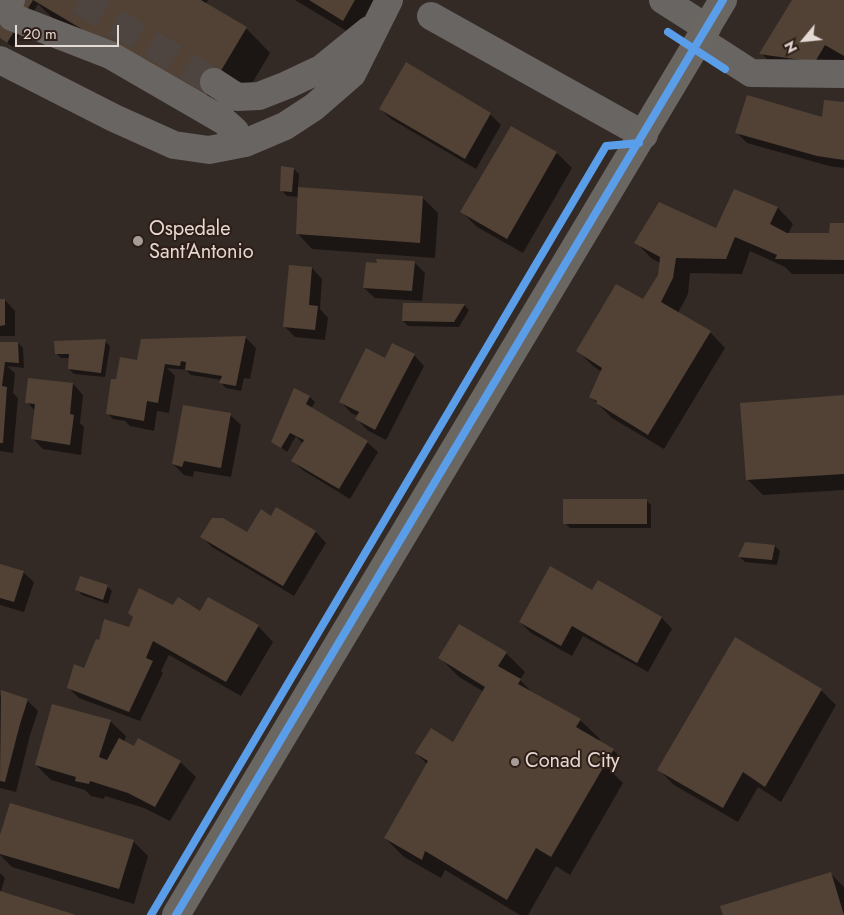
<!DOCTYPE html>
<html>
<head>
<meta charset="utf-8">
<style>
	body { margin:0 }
	#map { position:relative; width:844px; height:915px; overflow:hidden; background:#332a26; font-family:Jost,sans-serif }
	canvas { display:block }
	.north { position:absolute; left:779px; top:15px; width:50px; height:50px; -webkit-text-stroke:4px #2e1e17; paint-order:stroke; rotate:242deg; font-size:14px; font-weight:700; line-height:20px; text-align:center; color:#e5d9d4 }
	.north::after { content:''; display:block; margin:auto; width:18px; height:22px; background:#e5d9d4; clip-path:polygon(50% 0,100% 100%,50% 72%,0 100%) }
	.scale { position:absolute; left:15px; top:25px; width:104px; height:22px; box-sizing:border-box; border:2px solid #e5d9d4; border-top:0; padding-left:6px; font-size:15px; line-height:18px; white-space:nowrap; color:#e5d9d4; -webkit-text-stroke:4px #2e1e17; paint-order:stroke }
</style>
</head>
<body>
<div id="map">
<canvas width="844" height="915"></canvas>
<div class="north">N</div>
<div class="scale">20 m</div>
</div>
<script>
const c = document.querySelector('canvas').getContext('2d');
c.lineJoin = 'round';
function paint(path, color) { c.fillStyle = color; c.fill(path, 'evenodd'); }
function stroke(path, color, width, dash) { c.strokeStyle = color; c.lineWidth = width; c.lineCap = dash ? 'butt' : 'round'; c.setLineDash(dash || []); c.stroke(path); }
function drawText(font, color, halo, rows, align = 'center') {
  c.font = font + ' Jost,sans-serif'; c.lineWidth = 4; c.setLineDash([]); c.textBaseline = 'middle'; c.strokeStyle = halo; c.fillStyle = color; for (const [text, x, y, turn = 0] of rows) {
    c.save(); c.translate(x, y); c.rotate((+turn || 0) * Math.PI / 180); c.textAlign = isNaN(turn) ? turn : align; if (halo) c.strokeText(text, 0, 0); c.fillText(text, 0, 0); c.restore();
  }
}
paint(new Path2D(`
	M0,0H208L206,4L246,28L270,53L228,124L59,24L38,4L13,47L0,38Z
	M295,0H391L368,44Z
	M794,0H844V62L840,60L831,77L776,68L761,53Z
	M406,64L490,114L501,125L476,169L391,119L380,109Z
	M844,104V168L829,166L747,143L736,132L823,118Z
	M512,127L557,153L572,168L523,253L477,227L462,212Z
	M294,169L299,174L298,188L423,198L438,213L435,258L312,249L297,233L299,197L287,196L282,191Z
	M735,190L778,208L793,224L788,234L831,235L844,224V274H792L785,267L750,251L742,274L690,273L688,294L678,313L710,332L725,348L664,449L612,418L590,396L602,372L593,366L578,351L644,301L659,275L660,263L651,258L636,242L717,230Z
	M414,262L425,273L422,301L375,298L364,288Z
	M312,268L322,279L320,309L328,318L325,340L295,337L285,327Z
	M0,300H5L15,311V336H0Z
	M464,305L469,310L459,327L408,326L403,321Z
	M246,338L256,348L250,379L244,378L241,391L226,388L221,383L222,380L191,375L186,370L167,368L175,376L169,413L157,411L154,431L130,426L125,421L113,419L108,414L117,381L141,362Z
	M105,341L110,346L105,377L74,374L69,369L70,358H61L56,353Z
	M18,343L23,348L24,368L7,366L15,373L13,393L18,398L13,453L0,451V344Z
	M414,355L424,366L386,440L367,430L357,419L358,416L351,413L341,402L385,360Z
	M73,384L83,395L80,423L84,427L81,455L43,449L32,438L35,411L27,402Z
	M295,390L310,397L315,402L311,409L367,442L378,452L350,499L304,471L293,461L303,444L296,436L287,452L273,442Z
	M844,396V490L763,495L747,479Z
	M230,415L241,425L231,477L194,471L193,477L184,475L173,464Z
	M646,500L651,505V528H570L565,523Z
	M277,509L316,532L326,543L294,596L212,547L202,537L247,533L271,517Z
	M775,546L780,551L777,565L745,562L740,557Z
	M0,565L23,572L34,582L24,612L0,605Z
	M598,582L662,618L672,629L648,672L583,636L572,656L531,633L520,622L593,592Z
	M107,586L112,591L108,604L82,595L77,590Z
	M172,606L258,626L273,642L241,696L169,655L161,671L163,673L140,721L79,698L68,687L85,669L104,643Z
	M506,653L525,672L520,680L535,695L580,720L600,739L598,741L613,750L618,755L609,769L623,783L570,875L556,866L528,915H520L445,870L441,878L404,857L385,838L427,764L416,753L454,744L484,692L459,677L440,658Z
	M821,690L836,705L781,802L758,787L738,822L674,785L659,770Z
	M2,691L27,700L38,711L30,735L16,792L0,788V697Z
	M110,721L126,736L124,742L134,747L180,762L196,777L170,821L144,808L105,796L104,799L91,796L85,790L51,780L36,765Z
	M0,840L133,841L148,856L134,904L12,867L0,855Z
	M0,873L5,878L0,894L70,915H0Z
	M830,873L844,887V915H724Z`), '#0007');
paint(new Path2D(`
	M0,0H201L247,27L203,101L33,0L7,43L0,38Z
	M309,0H355L343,21Z
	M792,0H844V56L825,45L815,62L759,54Z
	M406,62L491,113L465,159L379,109Z
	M747,95L822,117L824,100L844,102V160L817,156L735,133Z
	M511,126L557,152L507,239L460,212Z
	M281,166L294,168L292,192L280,191Z
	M298,187L423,196L420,243L296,234Z
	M734,189L778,207L770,224L787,233H829L830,223H844V260L775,259L777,255L735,237L726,259L676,258L673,278L661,302L711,331L648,435L596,403L597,401L589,397L602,368L576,351L616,284L643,299L658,275L660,257L634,243L659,202L716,228Z
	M376,259L415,261L412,291L363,288L366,262L377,263Z
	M289,265L312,267L309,305L318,306L315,330L283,327Z
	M0,299H5V325L0,326Z
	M403,303H423L465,304L454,322L402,321Z
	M246,336L236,386L219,383L222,376L185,370L186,362L181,361L180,366L165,364L158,403L147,401L144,421L106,414L111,379H116L120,357L137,360L141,339Z
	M106,339L101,373L68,369L69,354H55L54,341Z
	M0,342H18L19,363L5,362L2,386L7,387L3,443H0Z
	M392,343L415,354L375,430L355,419L359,412L339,402L366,348L385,358Z
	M28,378L73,383L70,414L74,415L70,445L31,439L35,404L25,403Z
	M294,388L310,396L306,404L368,441L339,489L291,461L304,440L290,433L281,448L271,442Z
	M844,395V474L746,480L740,403Z
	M183,405L231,413L221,468L184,461L182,467L172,464Z
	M563,499H647V524H563Z
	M276,507L316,531L283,586L200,537L212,518H223L247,532L261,509L271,516Z
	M745,542L775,545L772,560L738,557Z
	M0,564L24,571L14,602L0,598Z
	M550,566L592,590L598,580L662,617L637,663L572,626L561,646L519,622Z
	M80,576L108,585L103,600L75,590Z
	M139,588L173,605L178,597L200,611L208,597L259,625L226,682L153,641L146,658L153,661L129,712L67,688L74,664L84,668L96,639L99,640L104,619L129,627L133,617L128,613Z
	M459,624L507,652L498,666L521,679L518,684L581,719L576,727L614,749L551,857L536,848L507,900L425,851L422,860L384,838L428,761L415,753L431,728L453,742L485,687L438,658Z
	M735,637L822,689L765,787L743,772L723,808L657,770Z
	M1,690L28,699L20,724L5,782L0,781Z
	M52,704L111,720L99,757L107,760L119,738L134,746L138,738L181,761L155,807L128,793L90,781L89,784L75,781L76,777L35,765Z
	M10,803L134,840L119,889L0,854V835Z
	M831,872L844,915H723L720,906Z
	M0,891L76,915H0Z`), '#524235');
stroke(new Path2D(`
	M79,0L111,20L214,82`), '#4e4440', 28, [28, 14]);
stroke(new Path2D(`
	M11,0L7,7L12,17L110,55L224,121L235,131L239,144
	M663,0L707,28
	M431,16L644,135
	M700,40L751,73L844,74
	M0,60L114,118L174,145L209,150L245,143L285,126L314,107L352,74L389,0
	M214,82L237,97L259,96L287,85L321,69L369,30`), '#696563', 28);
stroke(new Path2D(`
	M176,915L723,0`), '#6a6662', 28);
stroke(new Path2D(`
	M668,32L725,69
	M151,915L606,146L639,143
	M176,915L723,0`), '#5a9eea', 8);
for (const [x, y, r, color] of [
	[138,241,6,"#a79c97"],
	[515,762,5,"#a79c97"]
]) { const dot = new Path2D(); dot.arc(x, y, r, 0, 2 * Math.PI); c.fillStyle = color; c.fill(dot); stroke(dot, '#2e1e17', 2); }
drawText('20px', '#e5d9d4', '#2e1e17', [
	["Ospedale",149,230],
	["Sant'Antonio",149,253],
	["Conad City",525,762]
], 'left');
</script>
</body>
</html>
